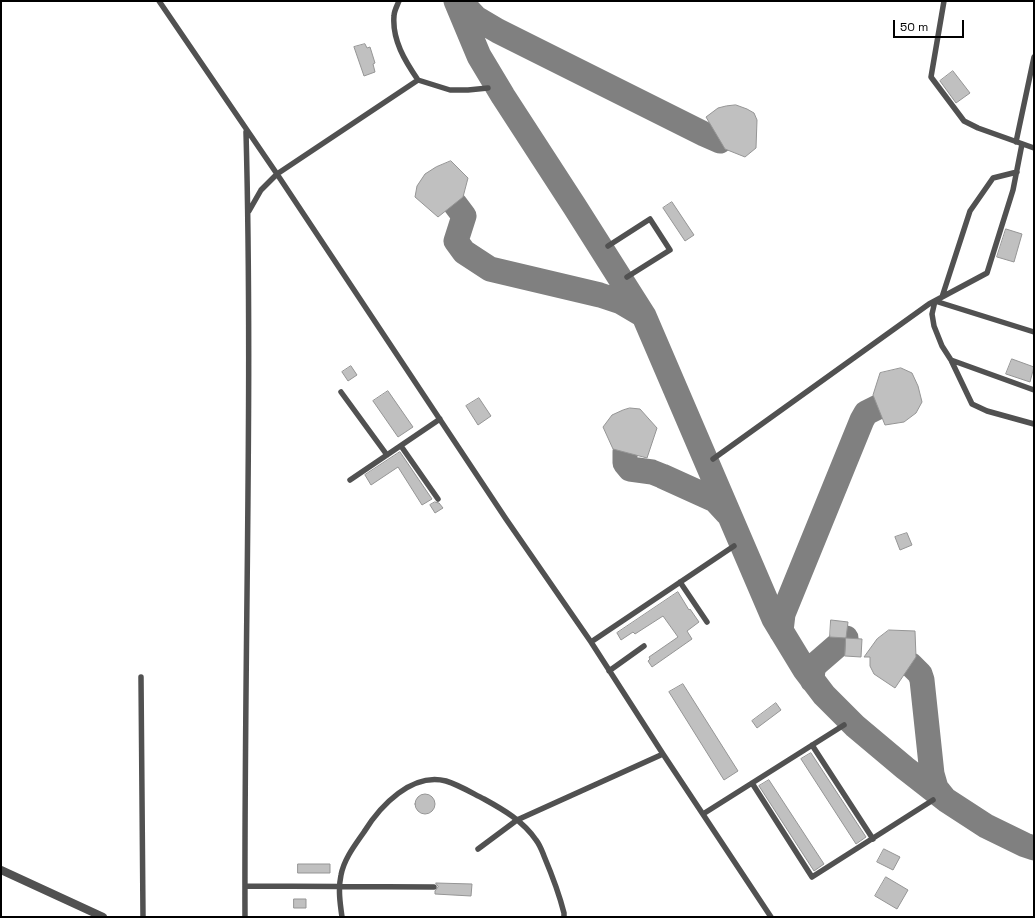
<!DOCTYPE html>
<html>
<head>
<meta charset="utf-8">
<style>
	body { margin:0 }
	#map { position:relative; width:1035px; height:918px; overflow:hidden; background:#fff; font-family:"Space Grotesk",sans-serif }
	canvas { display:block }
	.frame { position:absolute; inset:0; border:2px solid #000; pointer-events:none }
	.scale { position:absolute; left:893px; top:20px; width:71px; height:18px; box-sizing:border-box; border:2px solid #000; border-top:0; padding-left:5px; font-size:12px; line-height:14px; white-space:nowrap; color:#000; -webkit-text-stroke:3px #fff; paint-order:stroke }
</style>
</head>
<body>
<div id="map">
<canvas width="1035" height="918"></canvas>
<div class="frame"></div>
<div class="scale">50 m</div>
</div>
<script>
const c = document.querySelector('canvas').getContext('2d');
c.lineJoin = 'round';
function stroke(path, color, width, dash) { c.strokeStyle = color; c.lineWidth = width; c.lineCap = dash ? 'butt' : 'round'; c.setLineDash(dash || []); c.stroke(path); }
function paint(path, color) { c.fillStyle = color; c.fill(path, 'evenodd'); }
stroke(new Path2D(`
	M456,1L479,56L503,96L575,207L644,316L774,619L805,670L824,695L855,726L905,768L946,800L986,826L1025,845L1034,848
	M460,1L476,18L498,31L704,134L720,141
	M455,204L464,216L456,241L464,252L490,269L600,295L621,302L643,315
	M625,452V463L630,469L652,472L662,476L715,500L727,513
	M781,631L783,614L862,420L866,413L878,407
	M911,665L920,674L922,680L932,774L936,788L944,798
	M812,680L813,669L816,664L846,638`), '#808080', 25);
const building = new Path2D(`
	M365,44L367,48L370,47L375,63L373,64L375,72L364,76L354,47Z
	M953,71L970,93L956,103L940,81Z
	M736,105L747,109L754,113L757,120L756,148L745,157L725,149L706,117L718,108L726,106Z
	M451,161L468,178L463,197L438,217L415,197L417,186L425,174L436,167Z
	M672,202L694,235L685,241L663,208Z
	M1006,229L1022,234L1014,262L997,257Z
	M1012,359L1034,367L1030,382L1006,374Z
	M351,366L357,375L348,381L342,372Z
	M901,368L912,373L918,386L922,402L916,413L904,422L885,425L873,395L880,373Z
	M388,391L413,427L398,437L373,401Z
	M479,398L491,416L478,425L466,406Z
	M630,408L640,409L657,428L647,458L613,449L603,427L612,415L623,410Z
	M400,452L432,499L422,505L398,467L371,485L365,475Z
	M435,502L439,503L443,508L435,513L430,505Z
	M907,533L912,545L900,550L895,537Z
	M678,592L689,610L690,609L699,622L687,631L692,639L652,667L648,661L650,659L649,657L678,637L663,616L635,634L633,632L621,640L617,633Z
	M831,620L848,622L846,638L830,637Z
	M889,630L915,631L916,657L895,688L874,674L870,666V657H864L877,639Z
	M846,638L862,639L861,657L845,656Z
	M683,684L738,771L724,780L669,692Z
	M776,703L781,710L757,728L752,721Z
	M811,753L866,837L856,844L801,759Z
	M769,780L824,864L814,871L759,786Z
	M415 804a10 10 0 1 1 20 0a10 10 0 1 1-20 0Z
	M884,849L900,857L893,870L877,862Z
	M298,864H330V873H298Z
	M886,877L908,890L897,909L875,896Z
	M436,883L472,884L471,896L435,894V891L438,887Z
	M294,899H306V908H294Z`);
paint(building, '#c0c0c0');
stroke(building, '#959595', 1);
stroke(new Path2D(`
	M159,1L277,174L506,519L591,642L663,754L771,917
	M399,1C397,6 394,11 394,16C392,40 405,61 418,80L450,90H468L488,88
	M944,1L931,77L964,121L978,128L1034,148
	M1016,142L1034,57
	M249,211L261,190L277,174L418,80
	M608,246L650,219L670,250L627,277
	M942,297L970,211L993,178L1017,172
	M1034,332L935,301L932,314L934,326L942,346L951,360L972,404L987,411L1034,424
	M951,360L1034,390
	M341,392L387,455
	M401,446L438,499
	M713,459L929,304L987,273L1013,190L1022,144
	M350,480L440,419
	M680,582L707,622
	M591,642L734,546
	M609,671L644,646
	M141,677L143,917
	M812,745L873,839
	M752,783L812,877L933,800
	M703,814L844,725
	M478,849L517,820L663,754
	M245,886L434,887
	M245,917C244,655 253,393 246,132
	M342,917C340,903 338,889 341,875C344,859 355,845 364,832C380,806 412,772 446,781C459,785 472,793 484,799C504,810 523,821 536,840C540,845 542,851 544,856C552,875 559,893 564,913V917`), '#515151', 5.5);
stroke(new Path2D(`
	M1,870L103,917`), '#515151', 8);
</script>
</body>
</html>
